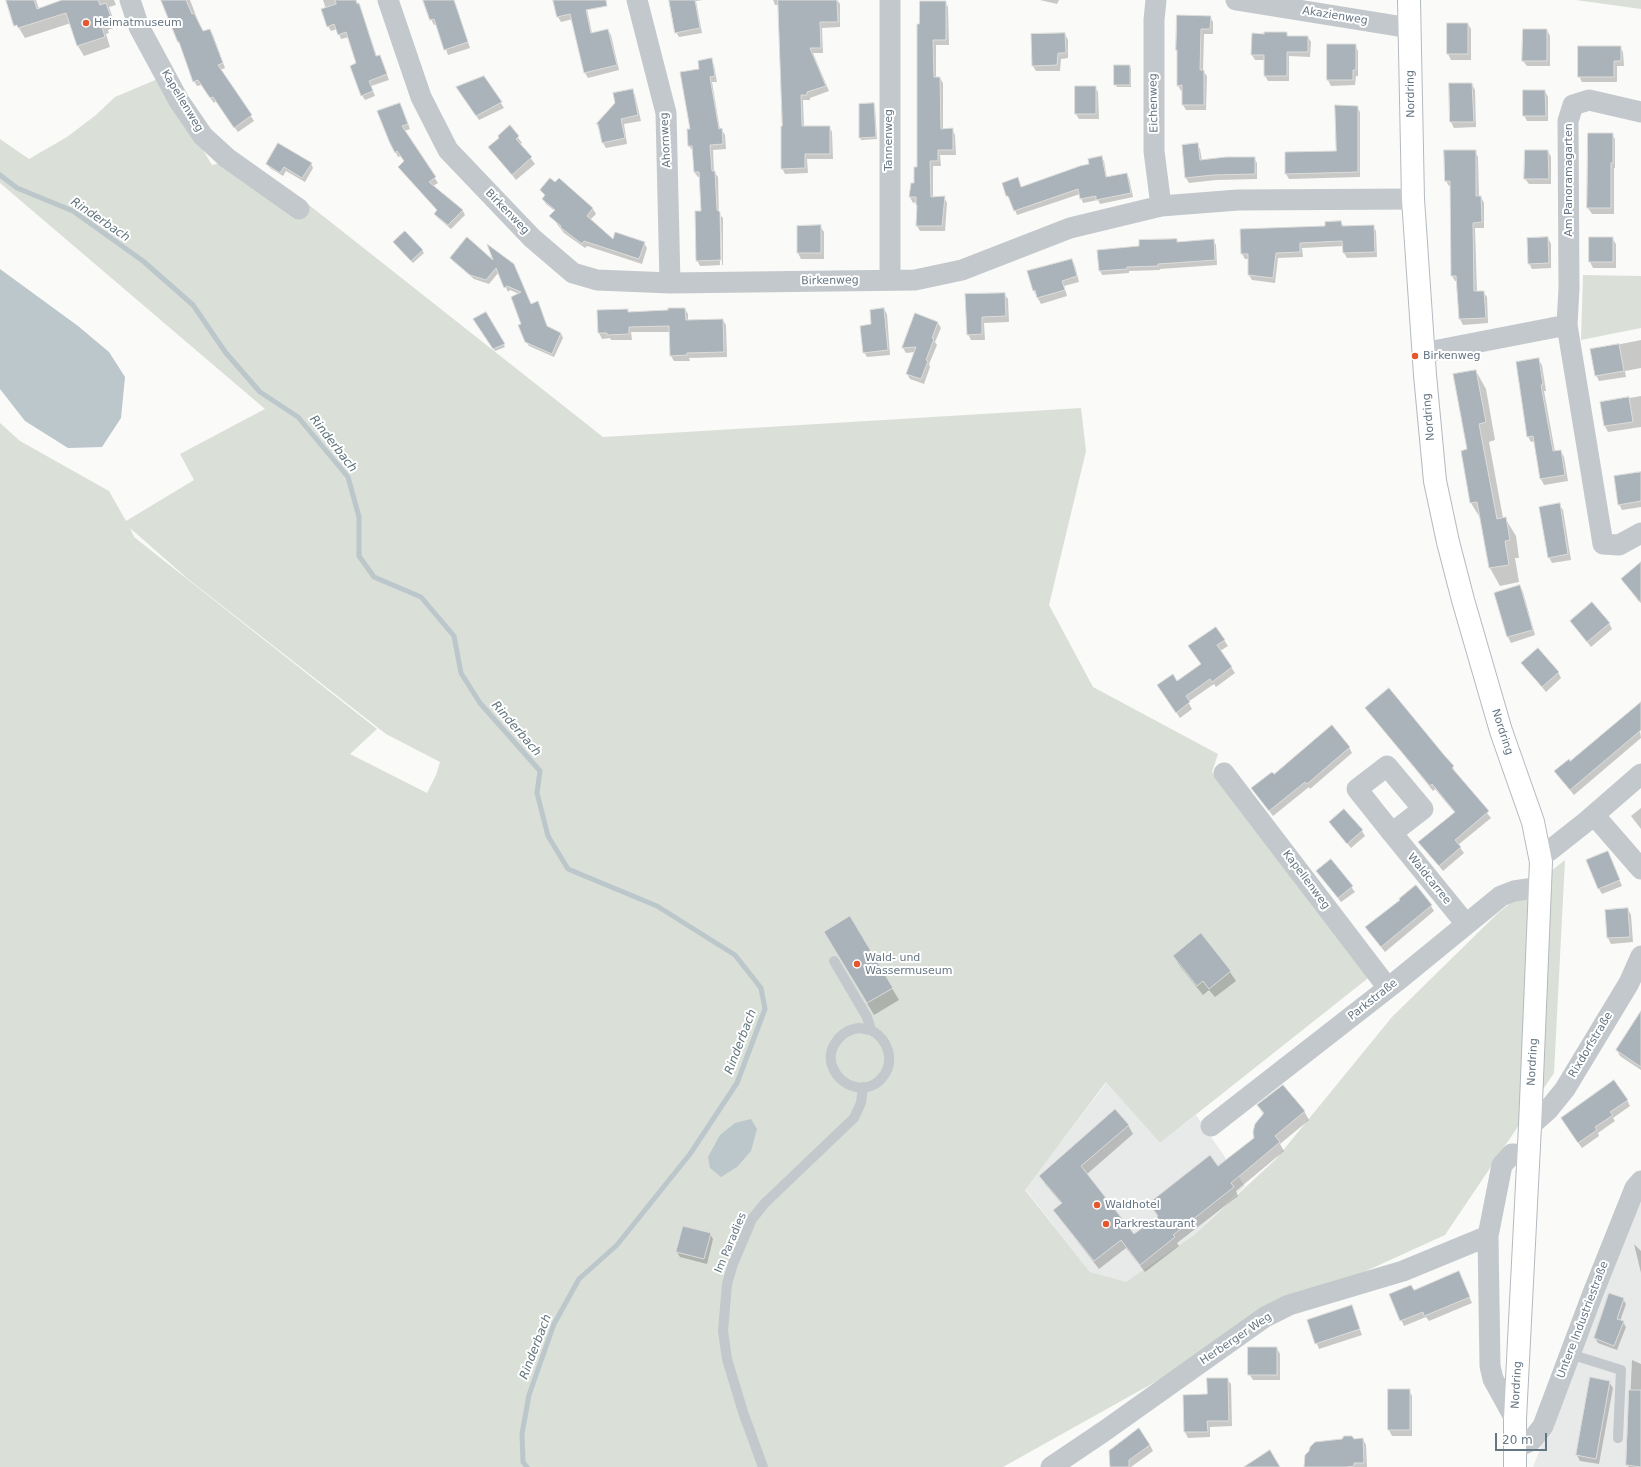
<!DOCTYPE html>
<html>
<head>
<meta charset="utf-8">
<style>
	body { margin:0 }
	#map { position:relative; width:1641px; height:1467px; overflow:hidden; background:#fafaf8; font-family:"DejaVu Sans",sans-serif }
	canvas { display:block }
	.scale { position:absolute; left:1495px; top:1433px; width:52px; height:18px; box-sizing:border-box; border:2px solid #657683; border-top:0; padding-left:5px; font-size:12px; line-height:14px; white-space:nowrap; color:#657683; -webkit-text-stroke:3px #fff; paint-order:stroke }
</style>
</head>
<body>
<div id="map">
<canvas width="1641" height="1467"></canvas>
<div class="scale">20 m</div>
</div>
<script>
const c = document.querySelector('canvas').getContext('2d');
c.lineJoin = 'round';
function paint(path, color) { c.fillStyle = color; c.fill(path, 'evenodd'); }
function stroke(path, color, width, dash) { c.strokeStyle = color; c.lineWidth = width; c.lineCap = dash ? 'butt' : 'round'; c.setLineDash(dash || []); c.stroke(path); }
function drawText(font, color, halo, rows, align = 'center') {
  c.font = font + ' "DejaVu Sans",sans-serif'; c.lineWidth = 4; c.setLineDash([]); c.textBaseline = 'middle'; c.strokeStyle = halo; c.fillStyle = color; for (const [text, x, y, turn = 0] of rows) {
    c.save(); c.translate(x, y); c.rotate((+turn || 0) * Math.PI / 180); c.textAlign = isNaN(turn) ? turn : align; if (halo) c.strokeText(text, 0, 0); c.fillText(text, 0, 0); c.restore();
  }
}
paint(new Path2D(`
	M1107,1082L1160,1143L1196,1115L1245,1186L1194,1235L1126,1283L1090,1272L1025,1189Z
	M1641,1197V1467H1533Z`), '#e8e9e9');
paint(new Path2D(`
	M1576,0H1641V9Z
	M160,78L212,165L241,158L304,201L603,437L1081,408L1086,451L1049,605L1093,687L1218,754L1212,772L1372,975L1160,1143L1106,1082L1025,1190L1090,1272L1126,1282L1194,1235L1276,1159L1392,1017L1498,913L1565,860L1554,1073L1445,1235L1300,1301L1003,1467H0V423L20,441L109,491L126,521L194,480L180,454L265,409L0,183V139L29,159L67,137L96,115L115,97ZM130,528L188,579L386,734L440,762L436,775L427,793L350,754L377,729L134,537Z
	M1583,275L1641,276V328L1581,340Z`), '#dadfd7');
paint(new Path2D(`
	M0,269L78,326L109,352L125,377L121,418L102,447L68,448L25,421L0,389Z
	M751,1119L757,1129L751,1151L737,1167L721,1177L710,1168L708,1157L720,1135L735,1123Z`), '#bbc7cb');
paint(new Path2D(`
	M10,0H36L39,9L63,0H114L116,5L109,7L116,27L108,30L109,33L106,34L110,47L84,56L78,46L71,23L25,38L19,28Z
	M163,0H190L200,26L204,32L210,30L213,35L225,68L220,70L254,121L238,132L216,101L214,103L201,85L197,86L194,81Z
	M323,0H356L361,9L377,57L382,61L389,80L371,86L375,96L365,100L362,95L357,64L349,37L341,39L337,29L331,31L328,26L326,9Z
	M450,0H453L456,5L470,48L448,55L437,24L434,25L431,19Z
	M554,0H585L592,33L608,30L611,35L619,70L588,78L585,73L573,19L561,22L558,17Z
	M670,0H703L696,1L702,33L679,37L676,32Z
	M773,0H837L840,4V27L822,28L823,53H813L829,91L810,98V100H803L804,127H829L832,132L833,159H807L808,173L785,174L782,168L783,127L779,5H775Z
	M1040,0H1059L1057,4Z
	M945,2L948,7L949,45H936V78H940L943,83V129H952L955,135L956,155H940L941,166H933V198L944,197L947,203L945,231H920L917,226L918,207L917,202L913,203L910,197L912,184H915L918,168V25Z
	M1210,17L1213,22V34H1204L1203,71L1207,76L1206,110H1186L1183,105V91H1181L1178,85V52L1177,50Z
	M1468,24L1471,29V60H1451L1448,54Z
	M1547,30L1550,36V66H1527L1523,61Z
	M1065,34L1068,40V58L1061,59L1060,71H1036L1033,66Z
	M1287,34L1289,37H1308L1311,42L1310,57L1289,56V81H1268L1265,76V60H1255L1252,55Z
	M1355,45L1358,51V76H1356L1355,85L1331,86L1328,80Z
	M1620,47L1623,52L1624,66H1617V82H1582L1579,76Z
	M711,59L714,65L717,82H712L720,130H722L725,135L726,149L713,150L714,172L718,177L720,265H722L721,216L723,218V265L700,266L697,260L702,212L700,177H698L694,172L693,151L689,146L700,70Z
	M1130,66L1131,69V87H1117L1115,84Z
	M484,77L504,108L479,120L461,92Z
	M1450,84H1472L1475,90L1476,127L1454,128L1451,122Z
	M1095,87L1098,92L1099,119H1079L1076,114Z
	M632,90L635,95L641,121L624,124L627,144L606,148L603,143L597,124L616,103Z
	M1545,91L1548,97V121H1527L1524,115Z
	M874,104L875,107L877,139L861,140L860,137Z
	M1357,107L1360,112V177L1289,179L1286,174L1337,152Z
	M402,108L410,129L404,131L438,183L433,186L463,211L465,215L451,229L438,218L435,214L438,211L399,167L405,162L401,156L398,157L390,141Z
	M510,127L522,143L520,144L535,164L516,180L490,147Z
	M1589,134H1612L1615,139V168H1614V214H1592L1588,208Z
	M1197,144L1200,149L1202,161L1254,158L1257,163V179L1216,180L1189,183L1186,178Z
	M1475,151L1478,157L1479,197H1481L1484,203V228H1475L1477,292H1483L1487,297L1488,323L1463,325L1460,319L1457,281H1455L1452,276L1451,186H1449L1446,181Z
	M1548,151L1551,157V184H1529L1525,179Z
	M1101,157L1104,161L1107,178L1126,174L1129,178L1133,197L1100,204L1098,200L1083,203L1080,194L1017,215L1011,200L1007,196L1017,179L1022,188L1090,165Z
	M311,163L313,168L305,182L286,171L283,176L270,168L267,164Z
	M560,179L593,209L596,214L590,220L613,240L644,243L647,248L642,264L587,246L585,248L564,233L551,216L555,211L546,204L543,199L545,196L541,190L556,184Z
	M1341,222L1344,227L1373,226L1376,231L1377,257L1347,258L1344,253L1343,246L1302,248L1303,257L1278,258L1275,283L1252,280L1249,275V259H1245L1242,254Z
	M820,226L824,232V259H801L798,253V227Z
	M1548,238L1551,244V268L1532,269L1529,263Z
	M1590,238H1612L1616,244V268H1593L1590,262Z
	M1176,240L1178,243L1213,240L1216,245L1217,265L1160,269V270L1129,271V273L1102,275L1100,270L1140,247Z
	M396,245L422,250L424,253L413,263Z
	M489,246L531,305L538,302L547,327L561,333L563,338L554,357L529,346L526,341L522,324L519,294L510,290L508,292L499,272L489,284L474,279L454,262L451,258L496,263Z
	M1072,260L1075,266L1079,282L1064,286L1067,296L1041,304L1034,291L1029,272Z
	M1004,294L1008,299L1009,322L984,323L985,340H971L968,334L966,295Z
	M685,309L688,314V321L723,320L726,325L727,357L689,358L690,361H674L671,356L670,332H631L632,340H611L610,338L602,339L599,333L598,311L627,310L629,313L669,311Z
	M884,309L887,314L890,355L867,357L864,352L872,325Z
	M486,313L505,347L495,351L475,319Z
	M916,314L938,323L941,328L935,342L937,345L929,364L930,367L924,384L910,379L907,374L915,352L906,353L903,348Z
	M1641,340V368L1625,371L1626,377L1599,381L1596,375L1591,350Z
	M1538,359L1542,365L1546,391H1544L1555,452L1561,451L1564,457L1568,481L1544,485L1541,479L1535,441L1531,442L1528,436Z
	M1476,371L1486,389L1495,440L1489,442L1503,518H1505L1516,536L1519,558H1515L1519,582L1500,586L1490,568L1482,521L1471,503L1468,450Z
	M1641,396V427L1608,432L1605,426L1601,403Z
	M1641,473V507L1622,510L1619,504Z
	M1559,504L1563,510L1571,560L1552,563L1549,557Z
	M1641,562V600L1639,602L1622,579Z
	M1520,586L1523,592L1535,635L1511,643L1508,637L1495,593Z
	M1571,621L1609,623L1612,629L1591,647Z
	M1216,628L1228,646L1220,651L1235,673L1216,687L1214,684L1188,702L1192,709L1180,718L1162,691L1202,665Z
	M1522,663L1558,672L1561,678L1546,692Z
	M1366,708L1453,767L1455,773L1491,818L1458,845L1464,853L1443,871L1420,842L1455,813L1435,789L1433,791Z
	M1640,731L1641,738L1574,795L1555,772L1570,762Z
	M1349,747L1352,753L1310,789L1309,787L1273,816L1252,788L1273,776Z
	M1641,808V829L1631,816Z
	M1330,822L1362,831L1365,836L1351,848Z
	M1610,858L1622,886L1602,894L1599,889Z
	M1331,860L1355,892L1341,902L1320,875Z
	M1431,906L1434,911L1385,952L1370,933Z
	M1628,909L1631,915L1633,942L1611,944L1608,938L1606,911Z
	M850,917L899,1000L874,1015L825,932Z
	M1200,934L1230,972L1236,981L1215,997L1209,990L1203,995L1179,965L1174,956Z
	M1641,1015V1070L1620,1056L1617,1050Z
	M1627,1100L1630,1106L1613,1118L1615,1121L1598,1133L1599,1136L1582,1148L1565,1124Z
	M1258,1105L1304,1111L1309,1120L1280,1144L1284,1151L1236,1191L1238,1196L1177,1243L1179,1246L1145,1272L1126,1248L1099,1269L1060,1219L1055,1210L1062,1204L1045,1184L1040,1176L1128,1125L1133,1134L1086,1175L1134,1235L1158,1217L1150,1204L1218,1167L1255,1138L1263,1114Z
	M710,1234L713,1239L707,1264L680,1257L677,1252Z
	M1634,1244L1641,1251V1273Z
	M1461,1278L1472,1303L1429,1321L1426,1317L1404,1326L1390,1295L1414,1291Z
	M1623,1299L1626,1304L1620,1321L1623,1322L1626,1327L1617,1350L1598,1343L1595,1338Z
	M1351,1306L1362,1335L1319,1349L1308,1321Z
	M1277,1348L1280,1354V1380H1253L1249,1374Z
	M1632,1360L1641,1364V1467H1629L1627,1464Z
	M1227,1379L1231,1384L1232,1426L1210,1427V1437L1188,1438L1185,1432L1184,1396L1208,1395Z
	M1591,1379L1609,1382L1613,1388L1599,1464L1580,1461L1577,1455Z
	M1389,1390H1409L1412,1396V1436H1392L1389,1430Z
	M1363,1439L1366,1445L1367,1467H1305L1342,1440Z
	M1150,1445L1153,1451L1131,1467H1111Z`), '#0003');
stroke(new Path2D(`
	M0,175L17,188L73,211L143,261L193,305L226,353L260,392L298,417L348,477L359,517V556L374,577L421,597L454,636L461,673L480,703L540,771L537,793L548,836L568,869L657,906L735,955L761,988L765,1009L737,1083L690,1154L617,1245L579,1279L554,1324L529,1395L522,1434L523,1462L527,1467`), '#bbc7cb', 5);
const building = new Path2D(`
	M6,0H34L37,9L62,0H98L100,5L106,3L111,17L103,20L104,23L101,24L105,37L77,46L66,13L18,28L17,25L14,26Z
	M161,0H186L192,14L194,13L203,31L210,29L223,63L218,65L252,115L234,128L213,97L210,98L198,80L193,82L179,42H178Z
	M335,0H356L357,4L359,3L376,56L380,55L387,74L369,81L373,91L361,96L350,66L356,63L346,32L338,35L334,24L327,27L321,9L336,4Z
	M423,0H454L468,42L444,50L434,19L430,20Z
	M553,0H606L607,6L586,10L591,33L608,29L617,65L584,73L570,14L557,17Z
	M669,0H695L700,28L675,33Z
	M778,0H837L838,22H820L821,48H810L826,86L807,92V95H801L802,126H830V154H805V168L781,169V126H782Z
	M920,1H946V40H933L934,77H940L941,129L953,128V150H938V161H930L931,197L945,196L942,226H916L917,205H916V197H909L911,183H914V167H917V24H919Z
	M1177,15L1211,16L1210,29H1201L1200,70H1204V105H1182V85L1177,86V50H1176Z
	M1447,23H1468V54H1447Z
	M1523,29H1547V61H1522Z
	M1264,32H1287V36H1308V52H1287V76H1264V55H1251L1252,33L1264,34Z
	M1065,33L1066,53H1058L1057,65L1032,66L1031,34Z
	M1327,44H1356V70H1353V80H1327Z
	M1578,46H1621V61H1614V77H1578Z
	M712,58L715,76L710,77L719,129L722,128L723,144L710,145L712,171H715L717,210L720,212L721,260L696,261L695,211H701L699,172H694L692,146H688L687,129H690L680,72L699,69L698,61Z
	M1114,65H1130V85H1114Z
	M484,76L502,102L476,116L456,87Z
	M1449,83H1472L1474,122H1450Z
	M1075,86H1096V114H1075Z
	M633,89L638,115L621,119L625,138L602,143L598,124H596L615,103L613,93Z
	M1523,90H1545L1546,116H1523Z
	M400,103L408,124L402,126L436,177L429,182L463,210L448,225L434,214L437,210L398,167L404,161L397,151L395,153L389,141L377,111Z
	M874,103L876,137L859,138V104Z
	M1335,105L1358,106V172L1285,174V152L1336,151Z
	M510,125L519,136L516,139L532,157L512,175L488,147L499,138L498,136Z
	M1588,133H1613V163H1611V208H1587Z
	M278,143L312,163L302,178L284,167L280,173L266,164Z
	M1198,143L1200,160L1226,157H1255V174L1213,175L1185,178L1182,145Z
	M1444,150H1476V196H1481L1482,222L1473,223L1474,291H1484L1486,318L1459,319L1456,276H1451L1450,181H1445Z
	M1525,150H1548L1549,179H1524Z
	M1102,156L1106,177L1127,173L1131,193L1096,200V196L1080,199L1078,189L1014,211L1008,196H1006L1002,183L1018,177L1021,187L1080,166L1089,164L1088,159Z
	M550,178L555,182L559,178L593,208L587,216L613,239L615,232L645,242L639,259L584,241L582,244L560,227L561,226L549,216L555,210L542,199L545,195L540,190Z
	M1341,221L1342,226L1374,225L1375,252L1343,253L1342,241L1300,243V252L1276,253L1273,278L1248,275V254H1241L1240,229L1325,226V222Z
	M821,225V253H797V226Z
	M405,231L423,250L411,261L393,242Z
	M467,237L493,260L487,244L514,264L531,304L538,301L547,326L561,333L552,354L525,342L518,325L521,324L511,297L521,292L507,286L504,288L496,268L486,280L470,275L450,258Z
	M1548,237L1549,263L1528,264L1527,238Z
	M1589,237H1613V262H1589Z
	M1177,239V242L1214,239L1215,260L1158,264V266L1127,267V269L1099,271L1097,250L1139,246V240Z
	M1072,259L1077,276L1062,281L1065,290L1037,298L1035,290L1033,291L1027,271Z
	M1005,293L1006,316L982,317V334L967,335L965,294Z
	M668,308H685L686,320L723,319L724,352L687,353V355L670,356L669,326L629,327V334L607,335V333H598L597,310L628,309V312L668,310Z
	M884,308L888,350L863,353L860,326L871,324L870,310Z
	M486,312L505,344L493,349L473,319Z
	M915,313L938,322L932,338L934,339L926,360L928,361L921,379L906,374L916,347L902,348Z
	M1619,344L1624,371L1595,376L1590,349Z
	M1539,358L1543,385H1541L1553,451L1561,450L1565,475L1540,479L1533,436L1527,437L1516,362Z
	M1476,370L1486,422L1479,424L1497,519L1506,517L1510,540L1505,541L1509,565L1489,568L1477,502L1470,503L1461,451L1467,449L1453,374Z
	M1629,397L1633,422L1604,426L1600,402Z
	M1641,472V501L1618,505L1614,476Z
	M1560,503L1568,554L1548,558L1539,507Z
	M1641,562V603L1621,579Z
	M1520,585L1533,630L1507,637L1494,593Z
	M1592,602L1610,623L1587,642L1570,621Z
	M1216,627L1225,640L1217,645L1232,667L1212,682L1210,679L1186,696L1190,702L1176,713L1157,685L1173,674L1177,681L1201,664L1188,646Z
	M1538,648L1559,672L1542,687L1521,663Z
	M1389,688L1444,755L1454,766L1452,768L1489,811L1455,840L1461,847L1439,866L1418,842L1455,812L1432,784L1430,786L1365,708Z
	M1641,702V730L1570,790L1554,771L1569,759L1570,761Z
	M1332,725L1350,747L1307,784L1305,782L1269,811L1251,788L1272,772L1274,774Z
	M1344,809L1363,830L1347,844L1329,822Z
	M1608,851L1620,880L1598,889L1586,860Z
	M1331,859L1353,886L1338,898L1316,871Z
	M1416,885L1432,905L1381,947L1365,927L1400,900L1399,899Z
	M1628,908L1630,937L1607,938L1605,910Z
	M850,916L893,988L867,1003L824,932Z
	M1201,933L1231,971L1209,989L1203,981L1197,986L1173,956Z
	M1641,1011V1067L1616,1050Z
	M1614,1080L1628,1100L1610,1112L1613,1115L1595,1127L1597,1130L1578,1143L1561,1118Z
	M1283,1085L1305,1111L1275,1136L1280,1142L1231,1183L1234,1187L1173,1235L1175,1237L1140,1265L1121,1240L1094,1261L1053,1210L1062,1203L1039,1176L1115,1109L1129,1125L1081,1166L1134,1234L1158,1216L1149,1203L1210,1155L1218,1166L1254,1138L1253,1132L1255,1124L1264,1113L1257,1105Z
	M683,1226L711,1233L704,1259L676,1252Z
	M1459,1271L1470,1297L1424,1316L1423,1312L1400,1321L1389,1294L1411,1285L1414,1290Z
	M1609,1293L1624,1298L1617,1319L1624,1321L1614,1346L1594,1338Z
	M1352,1305L1360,1329L1315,1344L1307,1320Z
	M1248,1347H1277V1375H1248Z
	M1590,1377L1610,1381L1596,1459L1576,1455Z
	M1207,1378H1228L1229,1421H1207L1208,1432H1184L1183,1395L1207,1394Z
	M1388,1389H1410V1430H1388Z
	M1629,1390H1641V1467L1626,1465Z
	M1139,1428L1150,1445L1129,1460V1467H1110L1109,1451Z
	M1344,1436H1352L1354,1439L1363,1438L1364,1463H1354V1466L1346,1467H1304L1305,1455L1309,1451L1310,1447L1315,1442L1342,1439Z
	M1270,1450L1280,1467H1244Z`);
paint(building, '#aab3b9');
stroke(building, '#dcdcda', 1);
const secondary = new Path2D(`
	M1409,0L1413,199L1425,375L1435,481L1448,542L1463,600L1501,731L1533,822L1541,862L1530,1126L1515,1419V1467`);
stroke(secondary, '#b3babf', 24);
stroke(new Path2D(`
	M834,961L867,1017L871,1030C867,1030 862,1028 859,1028C840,1030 825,1050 833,1068C841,1087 866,1095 881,1079C896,1063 889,1040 871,1030
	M1570,1354L1621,1370L1618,1438
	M763,1467L743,1412L727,1359L723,1331L727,1284L733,1264L752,1219L765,1203L854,1118L861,1103L863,1087`), '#c3c8cc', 10);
stroke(new Path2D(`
	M130,0L139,27L179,101L203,136L227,158L299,209
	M388,0L421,97L448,150L532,238L573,273L597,280L670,283L915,280L962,270L1070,228L1161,206L1238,200L1413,199
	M637,0L666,113L670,283
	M1156,0L1154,20V151L1161,206
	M1236,0L1410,28
	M1641,112L1589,100L1573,105L1568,121L1569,288L1567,325L1603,544L1619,545L1641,533
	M890,280V0
	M1423,353L1567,325
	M1224,773L1388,988
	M1594,815L1641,869
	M1392,833L1357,789L1387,766L1423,809L1392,833L1466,924
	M1540,853L1549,851L1587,821L1641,774
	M1211,1126L1397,981L1501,896L1514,891L1541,887
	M1530,1126L1548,1110L1565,1089L1629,983L1641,956
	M1515,1419L1493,1379L1490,1366L1488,1236L1502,1165L1512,1154L1529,1155
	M1514,1449L1532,1440L1543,1426L1593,1293L1635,1188L1641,1181
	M1051,1467L1103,1432L1265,1317L1289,1305L1403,1271L1488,1236`), '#c3c8cc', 21);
stroke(secondary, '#fff', 22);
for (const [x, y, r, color] of [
	[86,23,4,"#e4572e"],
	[1415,356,4,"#e4572e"],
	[857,964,4,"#e4572e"],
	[1097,1205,4,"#e4572e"],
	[1106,1224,4,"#e4572e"]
]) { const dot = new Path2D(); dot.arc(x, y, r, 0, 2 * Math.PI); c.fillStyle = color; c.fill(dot); stroke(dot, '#fff', 1.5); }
drawText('11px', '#657683', '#fff', [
	["Akazienweg",1335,16,9],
	["Nordring",1411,94,-91],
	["Kapellenweg",182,101,59],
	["Eichenweg",1154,103,-91],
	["Ahornweg",666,140,-93],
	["Tannenweg",889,140,-90],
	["Am Panoramagarten",1569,180,-90],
	["Birkenweg",507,212,46],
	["Birkenweg",830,281,-1],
	["Nordring",1429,417,-95],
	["Nordring",1502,732,72],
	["Waldcarree",1429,879,51],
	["Kapellenweg",1306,880,53],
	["Parkstraße",1373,1000,-38],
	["Rixdorfstraße",1591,1045,-59],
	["Nordring",1533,1062,-87],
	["Im Paradies",731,1243,-67],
	["Untere Industriestraße",1583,1320,-69],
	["Herberger Weg",1236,1339,-34],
	["Nordring",1517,1385,-87]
]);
drawText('11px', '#657683', '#fff', [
	["Heimatmuseum",94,23],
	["Birkenweg",1423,356],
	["Wald- und",865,958],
	["Wassermuseum",865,971],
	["Waldhotel",1105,1205],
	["Parkrestaurant",1114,1224]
], 'left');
drawText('italic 12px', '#60757c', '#fff', [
	["Rinderbach",100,220,34],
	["Rinderbach",333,444,52],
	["Rinderbach",516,729,49],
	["Rinderbach",741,1042,-69],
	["Rinderbach",536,1347,-69]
]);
</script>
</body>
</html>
